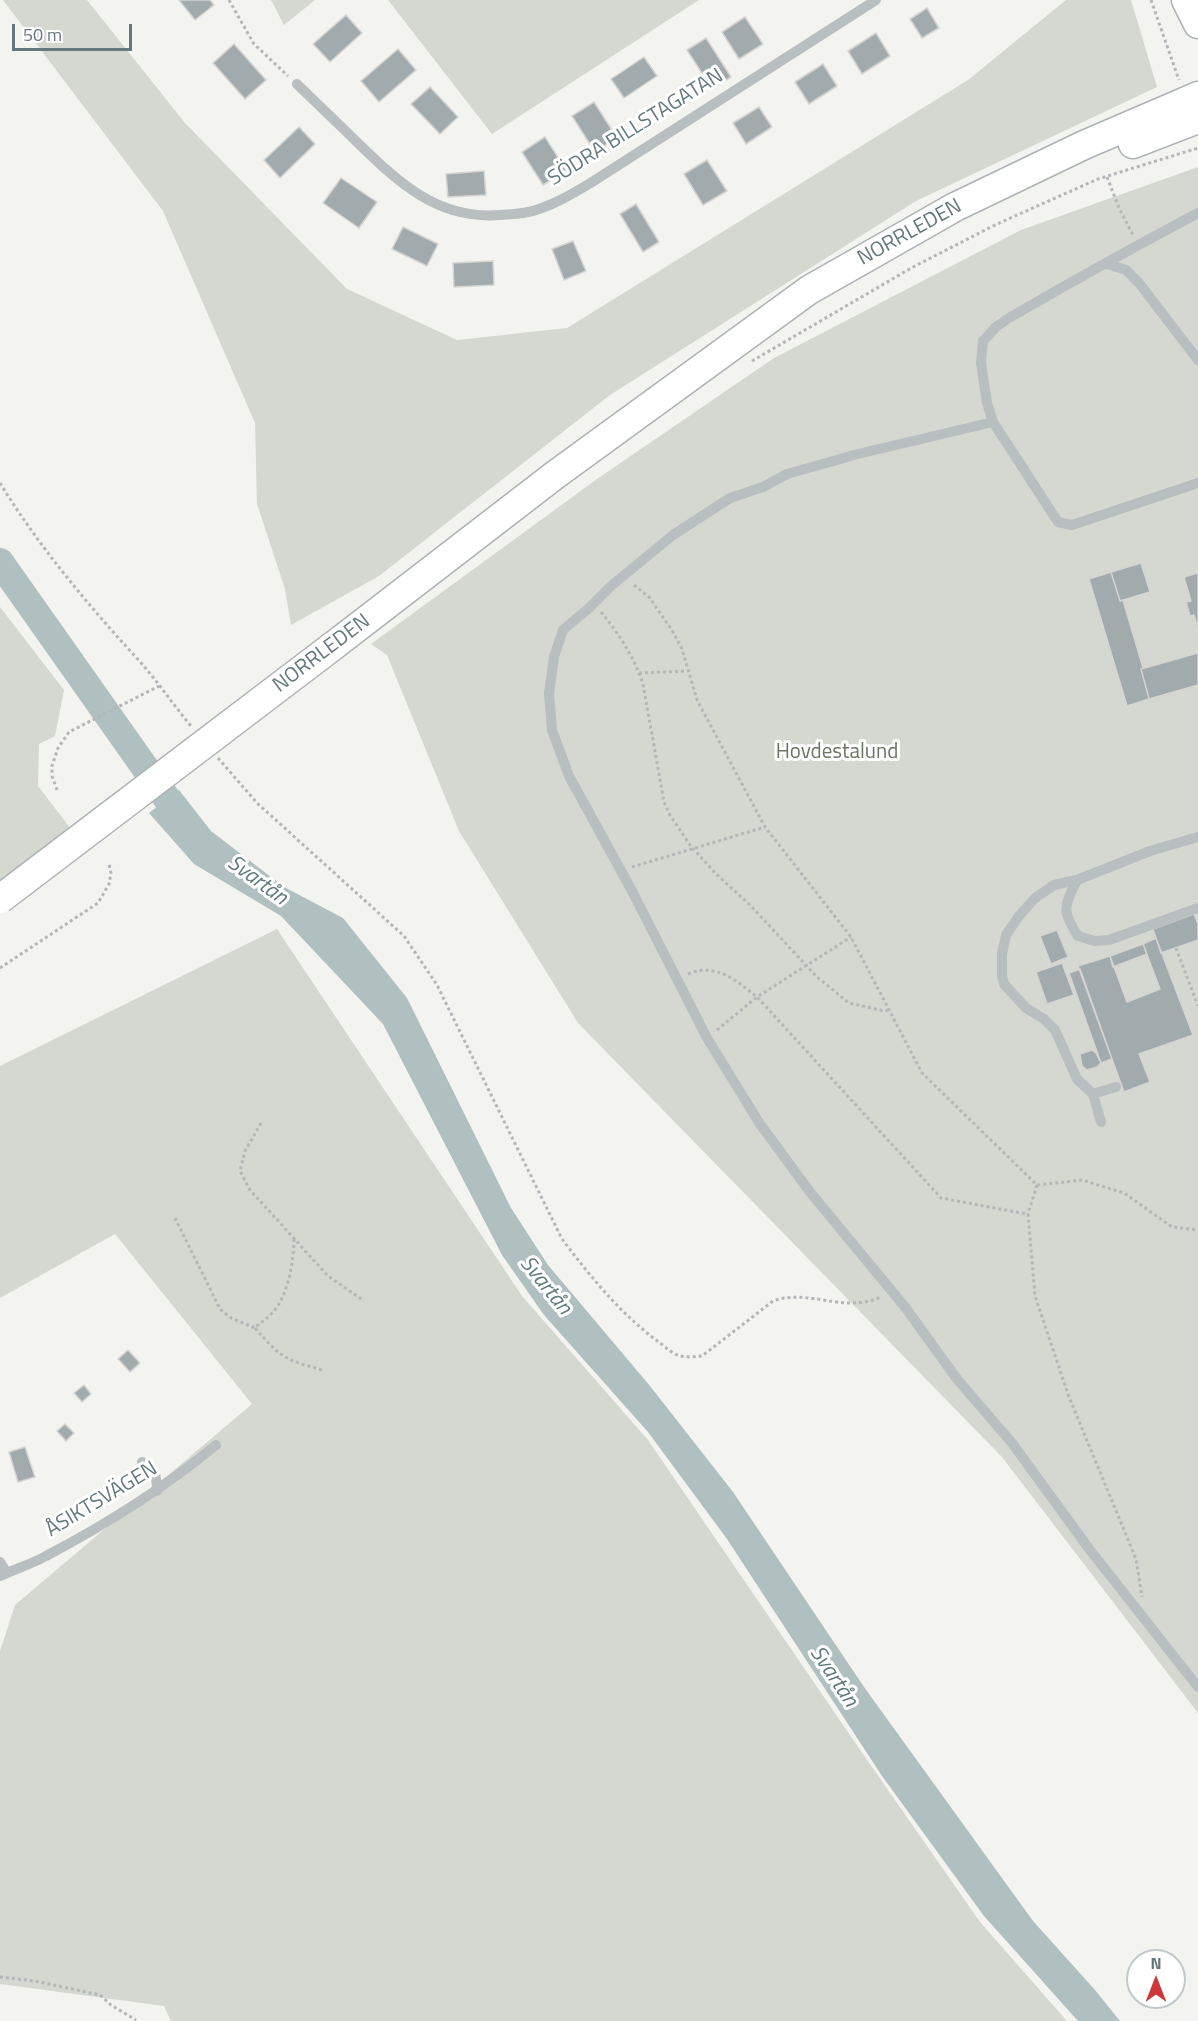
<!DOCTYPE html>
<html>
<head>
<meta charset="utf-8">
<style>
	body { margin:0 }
	#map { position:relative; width:1198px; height:2021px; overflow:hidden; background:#f3f3f0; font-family:"Titillium Web",sans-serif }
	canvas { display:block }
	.north { position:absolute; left:1126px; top:1949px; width:60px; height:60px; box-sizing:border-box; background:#fff; border:2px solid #c2c9cb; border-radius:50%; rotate:0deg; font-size:16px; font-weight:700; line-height:24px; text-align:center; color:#66787d }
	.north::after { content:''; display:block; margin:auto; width:21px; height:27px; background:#cd3737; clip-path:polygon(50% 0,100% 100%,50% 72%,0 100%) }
	.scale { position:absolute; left:12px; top:24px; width:120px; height:27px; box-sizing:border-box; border:3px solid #66787d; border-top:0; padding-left:8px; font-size:18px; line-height:21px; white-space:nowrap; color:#66787d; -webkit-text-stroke:4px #fff; paint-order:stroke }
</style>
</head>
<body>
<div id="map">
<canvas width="1198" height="2021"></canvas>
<div class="north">N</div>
<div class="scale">50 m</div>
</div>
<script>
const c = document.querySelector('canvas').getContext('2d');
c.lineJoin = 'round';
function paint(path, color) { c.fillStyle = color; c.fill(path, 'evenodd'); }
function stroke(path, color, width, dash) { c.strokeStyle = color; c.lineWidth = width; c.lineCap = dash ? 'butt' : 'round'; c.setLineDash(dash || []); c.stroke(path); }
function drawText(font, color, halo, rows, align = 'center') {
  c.font = font + ' "Titillium Web",sans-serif'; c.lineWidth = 6; c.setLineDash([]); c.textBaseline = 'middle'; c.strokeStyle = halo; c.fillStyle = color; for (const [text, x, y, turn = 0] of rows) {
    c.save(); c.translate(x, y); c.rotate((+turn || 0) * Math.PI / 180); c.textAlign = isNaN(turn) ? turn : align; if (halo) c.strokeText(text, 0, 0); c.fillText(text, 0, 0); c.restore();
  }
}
paint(new Path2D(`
	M3,0H87L185,123L347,289L457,340L567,328L968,80L1066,0H1131L1157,87L916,201L610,395L379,576L291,625L285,589L257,504L255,423L163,211Z
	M271,0H315L284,25Z
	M388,0H699L492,134Z
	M1198,167V1713L1002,1457L578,1023L459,831L387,655L371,644L597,479L774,358L1021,230Z
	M0,607L64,690L55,736L39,744L38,786L71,829L0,884Z
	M277,929L522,1296L648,1440L865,1757L980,1922L1067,2021H171L164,2006L0,1984V1651L15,1605L252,1404L115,1234L0,1298V1066Z`), '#d4d8d0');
paint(new Path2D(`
	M179,790L211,831L284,887L343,918L407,998L511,1208L548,1265L650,1386L733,1492L864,1687L1033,1921L1095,1990L1120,2021H1078L984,1916L882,1776L727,1539L648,1432L544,1315L502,1255L383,1024L281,916L194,864L149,813Z`), '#b0bfbf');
stroke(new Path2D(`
	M0,562L189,830`), '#b0bfbf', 28);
const building = new Path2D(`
	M179,0H210L214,5L195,20Z
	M927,8L939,28L922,38L910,19Z
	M346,15L362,33L330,62L313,44Z
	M745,17L763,44L739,59L722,32Z
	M876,33L890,56L862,74L848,51Z
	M706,38L731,77L712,89L687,50Z
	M234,44L266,80L245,99L213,63Z
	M398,49L416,70L379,102L361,81Z
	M644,57L657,76L624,98L611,79Z
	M823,64L837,86L809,104L795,82Z
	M430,87L458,117L440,134L411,104Z
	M594,102L617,138L595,152L572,116Z
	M759,107L772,127L746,144L733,123Z
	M299,127L315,144L280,178L264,160Z
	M545,137L566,170L543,185L522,152Z
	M707,160L727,191L703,205L684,174Z
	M484,171L486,195L448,197L446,174Z
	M341,178L377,202L359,228L323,203Z
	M636,204L659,242L643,252L620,214Z
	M403,227L438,244L427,266L392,249Z
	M573,241L586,271L564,280L552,249Z
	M493,261L494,285L454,287L453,263Z
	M1141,563L1150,592L1120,601L1111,572Z
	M1111,572L1120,601L1123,600L1143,668L1141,669L1149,699L1127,706L1089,579Z
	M1198,573V628L1194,615L1190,616L1186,602L1191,601L1184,577Z
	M1198,653V685L1149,699L1141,669Z
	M1194,914L1198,924V940L1161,953L1153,929Z
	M1057,930L1068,957L1051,964L1040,936Z
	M1156,938L1193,1035L1139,1054L1150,1082L1124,1092L1078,966L1110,956L1127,1002L1160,989L1143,944Z
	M1143,944L1147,954L1113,967L1110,956Z
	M1062,963L1074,995L1047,1004L1036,972Z
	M1080,969L1112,1059L1101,1063L1069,973Z
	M1092,1050L1096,1053L1101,1063L1097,1067L1087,1070L1082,1066L1080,1054Z
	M128,1350L140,1363L130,1372L118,1359Z
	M84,1385L91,1394L82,1402L74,1393Z
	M65,1424L74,1433L66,1441L57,1431Z
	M25,1447L35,1477L18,1482L9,1452Z`);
paint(building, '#a1aaac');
stroke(building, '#d5d4d3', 1.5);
const major = new Path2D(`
	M1186,0L1198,24
	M1133,144L1198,119
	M333,646L555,475L809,290L955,207L1084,145L1198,96`);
stroke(major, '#adb2b4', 31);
stroke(new Path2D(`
	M229,0L254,44L288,76
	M1151,0L1179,80
	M1107,177L1119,208L1133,235
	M752,361L913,267L997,224L1098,179L1198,148
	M0,483C38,545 84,600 133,654C154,676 171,702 191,726
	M634,585L649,597L673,632L682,649L697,700L765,827L851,937L922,1073L1037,1185L1082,1180L1124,1193L1172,1227L1198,1230
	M601,612C619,634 634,657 643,684L664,802L670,815L690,845L716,874L750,905L817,977L849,1003L884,1011L889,1010
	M639,673L688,671
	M218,758L257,803L404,936L437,985L562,1239C590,1276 619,1312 656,1340C662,1344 668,1350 675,1354C683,1358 693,1357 702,1356L773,1301C810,1288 842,1314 881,1297
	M57,790L52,776V766L58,748L69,732L159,686
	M632,867L765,827
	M1176,948L1198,1006
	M0,968L98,903L109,884L111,873L109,864
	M688,974C716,962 737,981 757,997L941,1198L1027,1214
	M717,1030L757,997L851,937
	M261,1123L245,1151L240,1171L250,1190L328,1276L364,1301
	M1037,1185L1028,1214L1035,1296L1069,1397L1136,1559L1142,1597
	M175,1218L220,1309L231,1318L255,1328C261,1322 268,1318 273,1312C288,1296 294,1260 294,1239
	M255,1328C281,1358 284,1359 322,1370
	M0,1977L35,1981L100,1995L111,2005L136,2020`), '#b3b7b8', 3, [3, 3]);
stroke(new Path2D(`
	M297,84C317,103 336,122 356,141C398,182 437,220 500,215C512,214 525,214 536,210C555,204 572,194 589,184L876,0
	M1198,213C1134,247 1071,282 1009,318L996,327L983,341L981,363L987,403L993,422L1058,522L1072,525L1198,483
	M1107,264L1126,270L1139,283L1198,360
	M993,422L858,454L787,474L763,487L730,498L673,535L611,586L589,608L563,630L554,657L549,693L552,730L569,776L631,889L707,1038L760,1124L810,1192L905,1307L957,1379L1012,1443L1090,1550L1198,1687
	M1077,880C1064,907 1061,910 1078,936L1095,941L1109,940L1198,908
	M1093,1094L1116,1087
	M1101,1122L1093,1094L1077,1079L1055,1030L1044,1019L1026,1008L1004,984L1002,976V954L1006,935L1019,916L1035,898L1054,885L1077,880L1150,851L1198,837
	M142,1462C155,1470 157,1475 157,1491
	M0,1562L7,1573
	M0,1576C15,1569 32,1564 46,1556C107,1524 164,1488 216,1445`), '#b9bec0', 10);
stroke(major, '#fff', 28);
const majorBridge = new Path2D(`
	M0,899L333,646`);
stroke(majorBridge, '#adb2b4', 31, []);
stroke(majorBridge, '#fff', 28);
drawText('21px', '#66787d', '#fff', [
	["SÖDRA BILLSTAGATAN",636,128,-32],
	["NORRLEDEN",910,233,-29],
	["NORRLEDEN",322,654,-37],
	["ÅSIKTSVÄGEN",102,1500,-31]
]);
drawText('21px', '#6c7664', '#fff', [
	["Hovdestalund",837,753]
]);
drawText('italic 22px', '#627a7b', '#fff', [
	["Svartån",257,881,36],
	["Svartån",545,1286,51],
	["Svartån",833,1677,56]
]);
</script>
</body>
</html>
